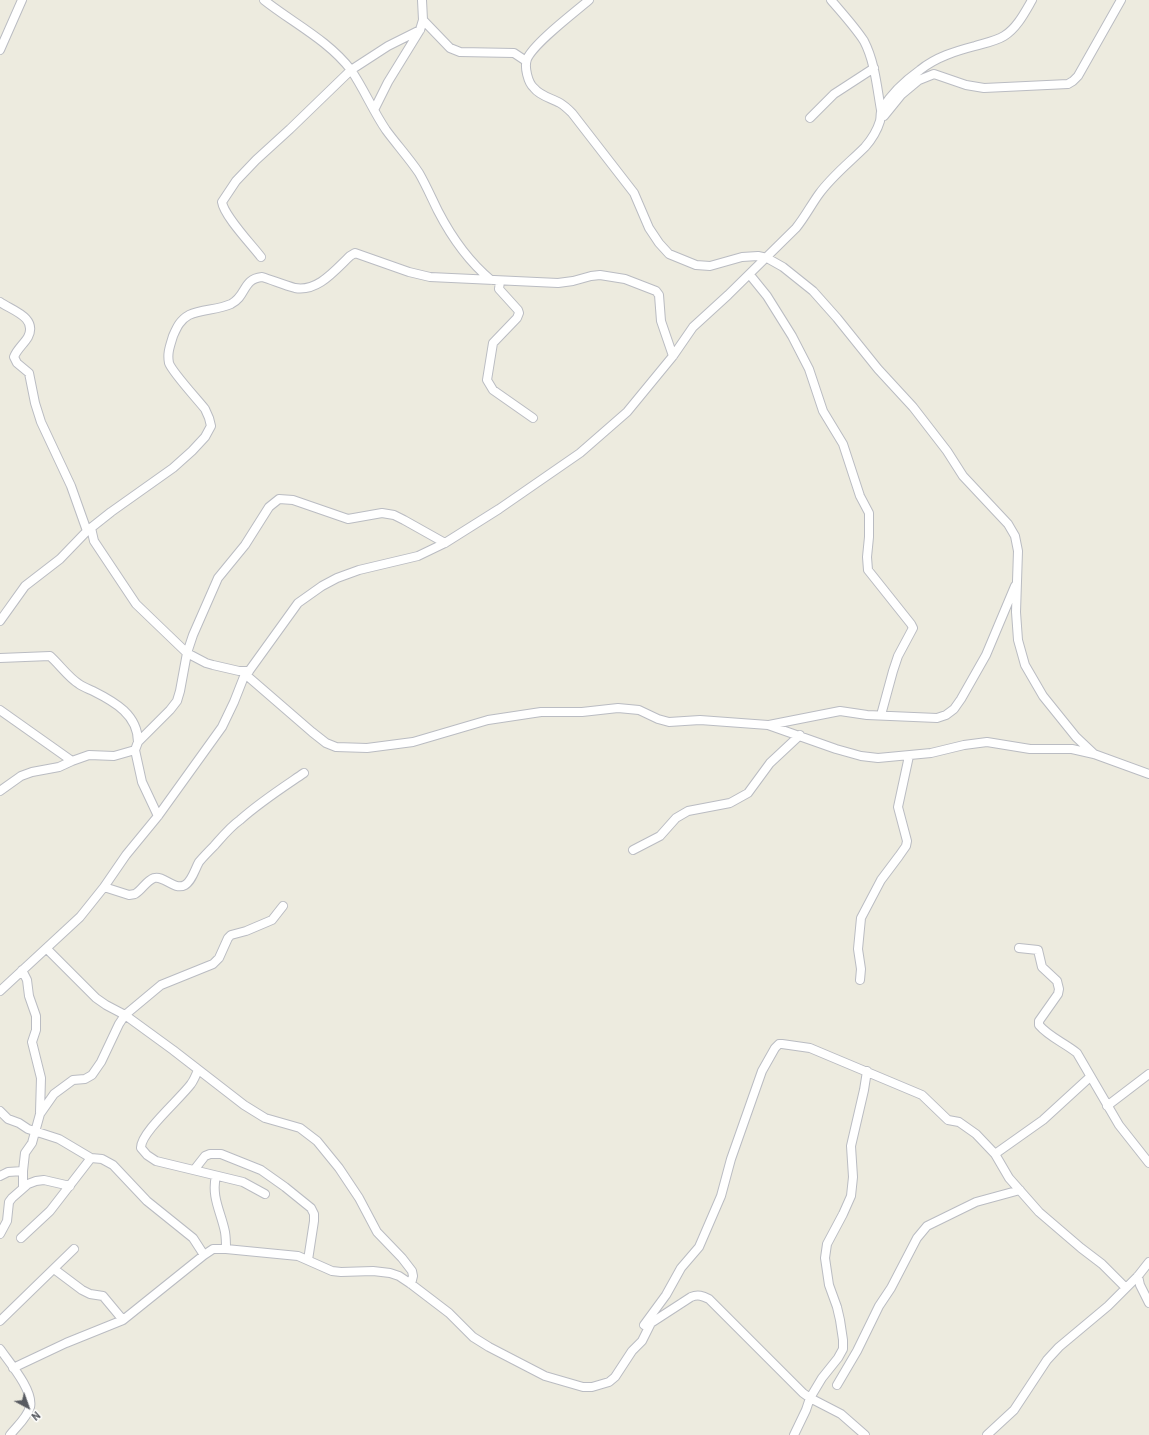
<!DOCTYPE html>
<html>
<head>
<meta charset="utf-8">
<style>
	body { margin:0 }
	#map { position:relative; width:1149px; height:1435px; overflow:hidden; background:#edebdf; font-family:Barlow,sans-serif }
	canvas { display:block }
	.north { position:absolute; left:8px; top:1387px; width:40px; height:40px; -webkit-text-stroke:3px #fff; paint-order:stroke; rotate:139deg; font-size:11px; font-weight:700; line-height:16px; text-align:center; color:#585b61 }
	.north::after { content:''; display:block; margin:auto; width:14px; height:18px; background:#585b61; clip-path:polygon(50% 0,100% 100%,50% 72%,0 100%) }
</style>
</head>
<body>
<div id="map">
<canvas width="1149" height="1435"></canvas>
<div class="north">N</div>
</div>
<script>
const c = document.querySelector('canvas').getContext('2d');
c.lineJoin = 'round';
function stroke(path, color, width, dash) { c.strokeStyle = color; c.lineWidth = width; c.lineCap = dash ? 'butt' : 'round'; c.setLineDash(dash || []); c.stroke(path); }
const minor = new Path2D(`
	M264,0C293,23 328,40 351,70C364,89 373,111 386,130C397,145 409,158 419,173C426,185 432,199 438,211C452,238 468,261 491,280
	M589,0C574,13 534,43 527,59C524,67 528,83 534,88C540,96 551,98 560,103C565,106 568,109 572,113L634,193L649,228L659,243L669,254L696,265L710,266L742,257L758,256L767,258L783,267L813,291L837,318L878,369L913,407L947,451L963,476L1008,524L1015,536L1018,551L1016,612L1018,640L1025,665L1043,696L1076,737L1094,754
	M831,0C842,13 855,27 864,41C875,62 877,88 881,110
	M423,20L450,48L460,52L514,53L526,61
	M0,50L22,0
	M374,110L388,82L420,30L423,20L422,0
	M884,116L901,95L919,80L934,74L966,85L984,88L1068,84L1073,81L1078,76L1121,0
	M810,118L834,94L874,68
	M261,257C252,245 224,216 222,202L236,181L256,160L290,129L351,70L388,46L420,30
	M750,275L767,296L792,336L809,369L823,411L843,444L860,496L869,513V537L867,557L868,570L911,624L913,628L898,656L893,671L881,715
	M500,281L499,289L518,310L519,313L517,318L493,343L487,380L493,390L533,418
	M0,302C11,310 38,317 28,337C24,344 17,349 14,357L17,363L29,373L35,403L41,422L71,486L87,531
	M91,528L94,541L136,604L187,653L206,663L213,665L239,671H249
	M0,621L25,586L60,559L87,531L111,512L173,468L192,451L205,437L211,426L209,418L205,409C198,400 172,372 169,363C167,353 170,346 173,336C177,327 180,320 189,315C202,309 218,310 231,304C247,296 242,279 262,277C272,280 284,285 295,288C318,292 335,270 350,256L355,253L409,272L430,277L558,283L573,281L591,276L600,275L625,279L656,291L659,295L661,321L673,356
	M0,658L50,656C60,665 68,677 79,684C83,687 89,689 93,691C115,702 138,715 138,742
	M245,674L312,732L326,743L336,747L367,748L413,742L488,720L541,712H582L618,708L639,710L658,719L669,722L700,720L768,725L836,749L861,756L878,758L931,753L964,745L987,742L1030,749H1072L1094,754L1149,774
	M0,710L72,761
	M769,725L840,711L867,715L937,718L946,715L954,709L961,699L986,655L1015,586
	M0,791L21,776L32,772L59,767L72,761L89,755L114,756L135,750
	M158,816L142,782L135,750L138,742L170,710L177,701L180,691L187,653L193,635L218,578L245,545L269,507L279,499L293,500L348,519L382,513L394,515L404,520L445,543
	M633,850L660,836L676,818L688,811L730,803L748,793L770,763L800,735
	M104,887L129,895L135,894C142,890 146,881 154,878C164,875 174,891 185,885C192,881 195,869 199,862C204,856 209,851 214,846C222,837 230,827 240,820C260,802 282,788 304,773
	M1019,948L1038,950L1042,967L1057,981L1059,989L1058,994L1039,1021V1025C1049,1037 1065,1043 1077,1053L1119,1125L1149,1163
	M47,949L96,998L106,1005L125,1015L173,1050L244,1105L265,1118L300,1128L317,1141L339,1168L359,1198L377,1232L402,1258L412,1271L413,1276L411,1284
	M22,970L27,980L29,996L36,1016V1030L32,1042L41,1078L40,1112
	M860,980L861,969L858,949L861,918L881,880L899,856L906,846L907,841L898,807L909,756
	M0,991L80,917L104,887L126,855L158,816L222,727L234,702L245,674L249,671L298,603L322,586L337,578L359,570L418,556L445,543L499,509L580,453L627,412L673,356L693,327L728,295L796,228C805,217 811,205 819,194C832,176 850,162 865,147C872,139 877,131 880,121C881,117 880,112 882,109C891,94 906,80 920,70C936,57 956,51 975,46C985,43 996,41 1004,36C1017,28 1025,12 1032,0
	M198,1070C196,1075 194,1080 191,1084C181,1098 140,1133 141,1148L147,1155L156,1161L243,1182L265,1194
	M1107,1106L1149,1074
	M0,1111L8,1119L19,1123L28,1129L59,1139L91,1158L102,1159L113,1165L147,1201L193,1238L204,1255
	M995,1154L1043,1120L1090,1077
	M194,1170L205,1156L210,1154H221L261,1170L285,1187L311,1208L314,1214V1221L308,1260
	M0,1176L8,1172L23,1171
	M216,1176C211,1197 221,1212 225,1232C226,1238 226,1243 226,1249
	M23,1188V1171L25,1153L32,1143L40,1114L54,1094L73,1080L85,1079L92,1075L101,1062L119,1024L125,1015L161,985L213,964L219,958L228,938L231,935L246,931L272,920L283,906
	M0,1234L7,1221L9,1202L12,1198L28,1184L36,1181L44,1180L70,1186
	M21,1238L50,1211L91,1158
	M54,1269L82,1290L90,1294L103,1296L123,1320
	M1138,1276L1140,1285L1149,1303
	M0,1321L74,1249
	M644,1325L666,1295L681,1268L699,1247L721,1196L731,1159L762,1071L775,1048L779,1044H782L810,1048L922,1095L948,1120L959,1122L976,1134L995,1154L1009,1178L1039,1212L1081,1248L1102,1264L1125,1287
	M0,1349C9,1362 34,1391 30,1407C27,1418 17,1426 10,1435
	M13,1368L66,1343L123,1320L204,1255L213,1249H226L298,1256L332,1271L341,1272L373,1271L390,1273L399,1276L411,1284L449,1313L473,1337L489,1347L545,1376L583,1387H592L609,1382L615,1377L632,1351L642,1341L651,1323L691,1297C698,1294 703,1296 709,1299L803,1393L810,1398L841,1414L865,1435
	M837,1385L857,1351L879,1306L891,1288L917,1238L927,1226L976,1202L1020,1190
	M794,1435L806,1410L810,1398L822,1378L838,1358L843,1349V1340L840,1320L837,1307L829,1285L825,1258L827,1244L843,1214L851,1196L853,1177L851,1146L864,1090L867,1071
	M987,1435L1014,1410L1047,1360L1059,1347L1108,1306L1138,1276L1149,1262`);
stroke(minor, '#babcc2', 10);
stroke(minor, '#fff', 8);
</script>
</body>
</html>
